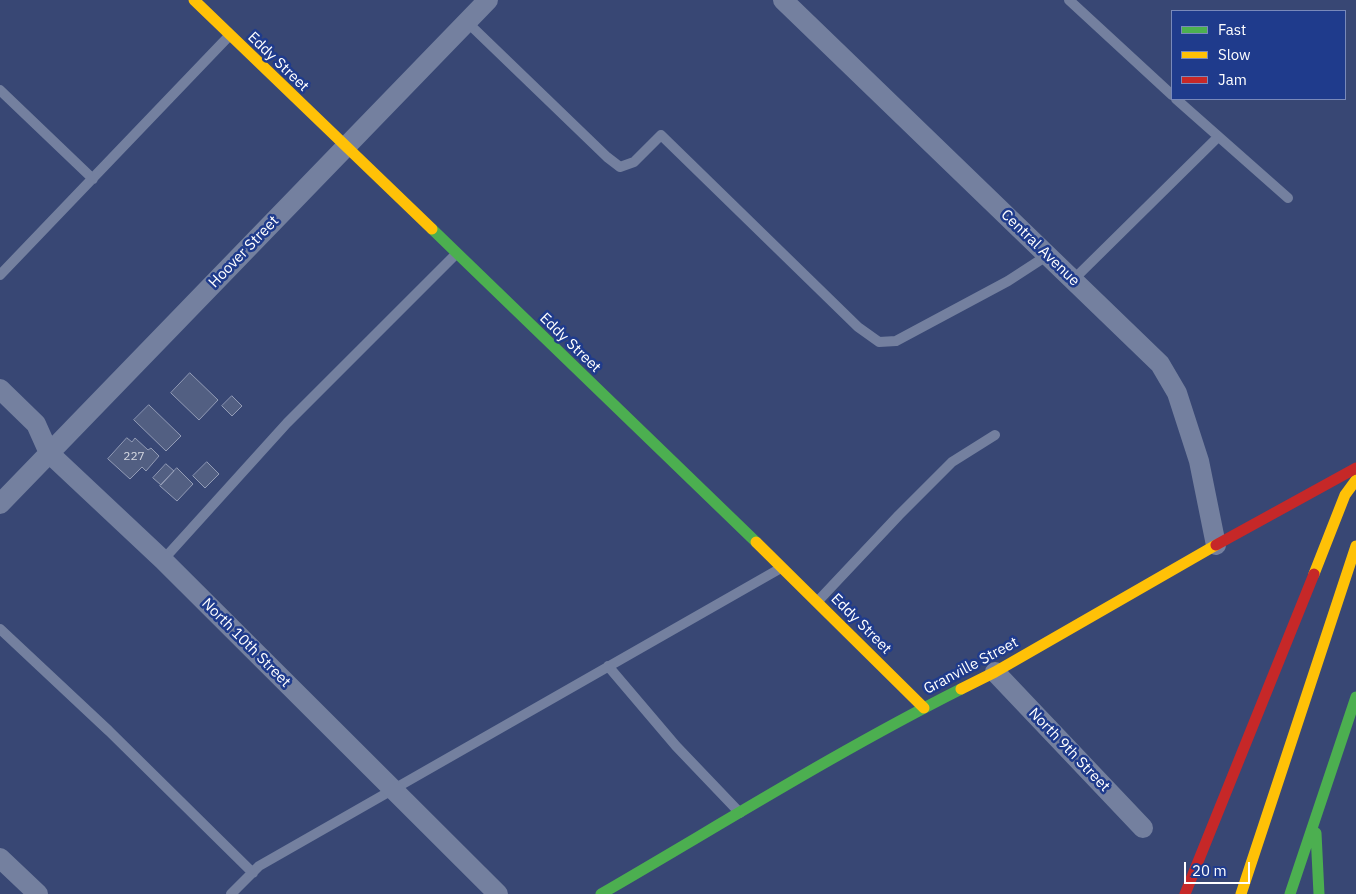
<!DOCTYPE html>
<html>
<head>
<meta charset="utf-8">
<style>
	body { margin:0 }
	#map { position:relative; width:1356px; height:894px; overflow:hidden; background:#384774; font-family:"IBM Plex Sans",sans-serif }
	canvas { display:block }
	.legend { position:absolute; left:1171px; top:10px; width:175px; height:90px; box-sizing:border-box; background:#1f3b8c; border:1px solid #7989ba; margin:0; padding:6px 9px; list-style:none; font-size:15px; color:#fff }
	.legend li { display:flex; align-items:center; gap:10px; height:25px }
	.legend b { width:25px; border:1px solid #7989ba }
	.scale { position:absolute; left:1184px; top:862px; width:66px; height:22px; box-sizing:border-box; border:2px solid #fff; border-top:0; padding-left:6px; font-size:15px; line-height:18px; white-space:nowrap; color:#fff; -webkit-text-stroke:4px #1f3b8c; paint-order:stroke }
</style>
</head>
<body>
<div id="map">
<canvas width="1356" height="894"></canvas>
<ul class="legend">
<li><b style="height:6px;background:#4caf50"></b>Fast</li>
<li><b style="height:6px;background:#ffc107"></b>Slow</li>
<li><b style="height:6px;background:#c62828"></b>Jam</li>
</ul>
<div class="scale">20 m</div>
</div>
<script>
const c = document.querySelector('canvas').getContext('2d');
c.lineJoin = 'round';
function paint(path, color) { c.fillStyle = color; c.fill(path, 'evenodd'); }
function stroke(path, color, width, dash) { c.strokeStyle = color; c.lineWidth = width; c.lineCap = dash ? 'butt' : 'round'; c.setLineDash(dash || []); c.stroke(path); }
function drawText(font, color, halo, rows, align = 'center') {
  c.font = font + ' "IBM Plex Sans",sans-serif'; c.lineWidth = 5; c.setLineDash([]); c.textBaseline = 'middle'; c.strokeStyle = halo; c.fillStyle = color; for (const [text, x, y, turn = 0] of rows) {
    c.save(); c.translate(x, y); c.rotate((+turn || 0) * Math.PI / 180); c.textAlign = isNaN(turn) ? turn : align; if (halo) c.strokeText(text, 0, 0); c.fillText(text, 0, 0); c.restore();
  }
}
const building = new Path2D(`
	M190,373L218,400L199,420L171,393Z
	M232,396L242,406L232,416L222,406Z
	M149,405L181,436L166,451L134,420Z
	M127,438L132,442L135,438L148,450L151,448L159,456L146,471L142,467L130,479L108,459Z
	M207,462L219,474L205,488L193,476Z
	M166,464L174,471L161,485L153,478Z
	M177,468L193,484L177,501L160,486Z`);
paint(building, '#525f82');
stroke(building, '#939cb6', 1);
stroke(new Path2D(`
	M1069,0L1172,95
	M467,22L607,157L620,167L634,162L661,135L858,327L879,342L896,341L1008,281L1048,255
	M0,90L93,179
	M1176,99L1288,198
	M0,275L229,36
	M1073,280L1218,137
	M163,560L287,423L456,254
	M818,601L899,515L952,462L995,435
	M0,629L109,731L253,873
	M608,666L676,746L740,813
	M231,894L259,866L781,568`), '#74809f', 10);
stroke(new Path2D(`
	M783,0L1160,364L1177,393L1199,461L1216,545
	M0,389L36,424L49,453L163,560L498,894
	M0,504L488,0
	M995,672L1143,828
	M0,858L38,894`), '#74809f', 20);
stroke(new Path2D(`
	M432,229L756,542
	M1316,833L1319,894
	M601,894C720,825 838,751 961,689
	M1290,894L1356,697`), '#4caf50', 11);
stroke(new Path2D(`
	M194,0L432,229
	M756,542L924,708
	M1314,574L1345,495L1356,480
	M961,689L995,672L1216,545
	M1241,894L1356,546`), '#ffc107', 11);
stroke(new Path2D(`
	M1216,545L1356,468
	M1185,894L1314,574`), '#c62828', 11);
drawText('12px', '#d4d7e0', null, [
	["227",134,457]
]);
drawText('15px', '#fff', '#1f3b8c', [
	["Eddy Street",278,62,44],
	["Central Avenue",1040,248,44],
	["Hoover Street",244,252,-46],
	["Eddy Street",570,343,44],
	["Eddy Street",861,624,45],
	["North 10th Street",246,643,45],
	["Granville Street",971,666,-28],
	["North 9th Street",1069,750,46]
]);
</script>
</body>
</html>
